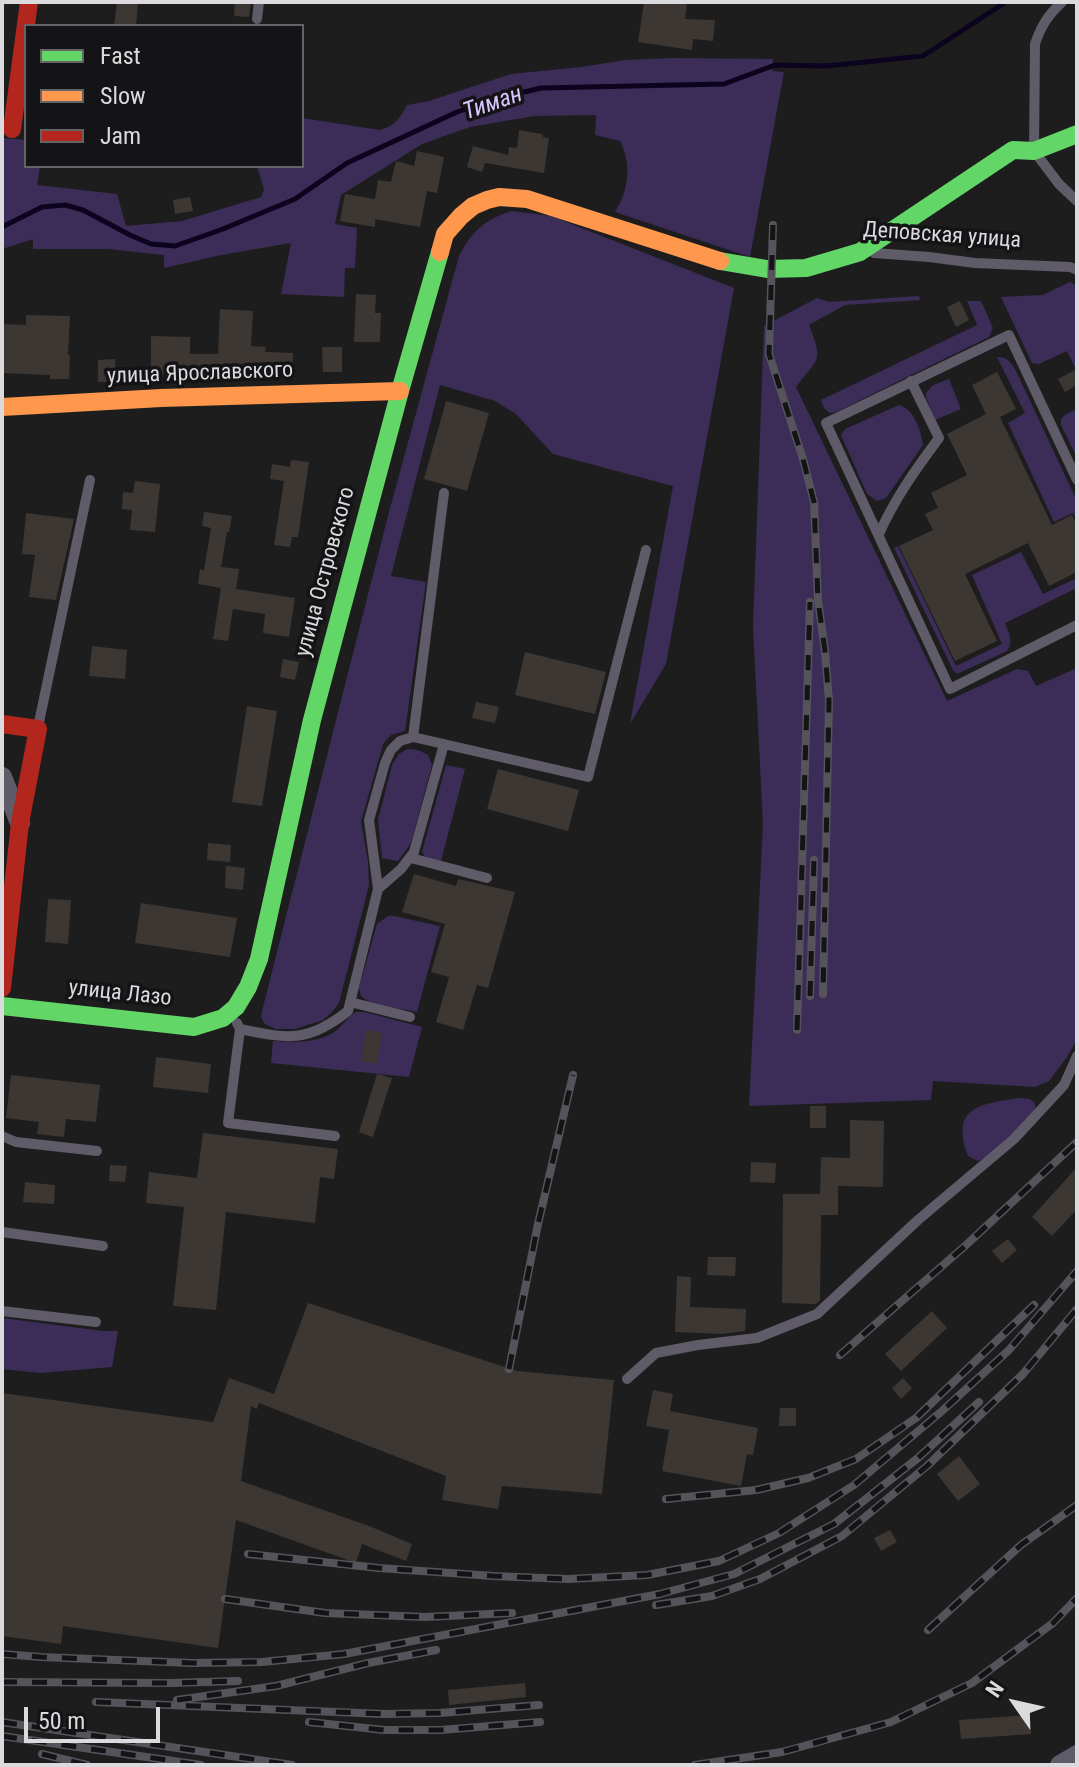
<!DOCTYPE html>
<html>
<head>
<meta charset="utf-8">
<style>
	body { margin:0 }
	#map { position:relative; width:1079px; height:1767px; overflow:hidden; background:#1d1d1e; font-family:"Roboto Condensed",sans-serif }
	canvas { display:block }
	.frame { position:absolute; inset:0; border:4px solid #dbdadc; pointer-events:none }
	.legend { position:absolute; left:24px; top:24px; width:280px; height:144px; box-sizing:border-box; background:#141316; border:2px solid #646365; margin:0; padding:10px 14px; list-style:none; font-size:24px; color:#dbdadc }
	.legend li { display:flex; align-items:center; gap:16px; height:40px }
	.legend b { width:40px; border:2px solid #646365 }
	.north { position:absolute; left:975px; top:1663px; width:80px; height:80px; -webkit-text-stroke:6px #141316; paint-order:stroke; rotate:304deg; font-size:22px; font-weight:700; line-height:32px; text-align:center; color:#dbdadc }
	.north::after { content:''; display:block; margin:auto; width:28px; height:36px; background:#dbdadc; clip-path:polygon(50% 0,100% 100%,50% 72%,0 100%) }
	.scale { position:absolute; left:24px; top:1707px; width:136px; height:36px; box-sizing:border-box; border:4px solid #dbdadc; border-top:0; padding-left:10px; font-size:24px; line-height:28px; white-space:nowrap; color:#dbdadc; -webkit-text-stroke:6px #141316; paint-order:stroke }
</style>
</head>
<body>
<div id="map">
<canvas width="1079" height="1767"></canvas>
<div class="frame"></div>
<ul class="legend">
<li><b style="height:10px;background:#63d668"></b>Fast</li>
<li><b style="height:10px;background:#ff974d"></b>Slow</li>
<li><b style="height:10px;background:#b3261e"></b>Jam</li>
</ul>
<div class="north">N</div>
<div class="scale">50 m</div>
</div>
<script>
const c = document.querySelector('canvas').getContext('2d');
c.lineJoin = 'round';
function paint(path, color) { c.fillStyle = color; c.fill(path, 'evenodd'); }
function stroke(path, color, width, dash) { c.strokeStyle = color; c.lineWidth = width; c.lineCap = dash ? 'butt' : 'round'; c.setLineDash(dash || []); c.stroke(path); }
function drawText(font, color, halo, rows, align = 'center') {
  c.font = font + ' "Roboto Condensed",sans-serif'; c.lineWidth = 7; c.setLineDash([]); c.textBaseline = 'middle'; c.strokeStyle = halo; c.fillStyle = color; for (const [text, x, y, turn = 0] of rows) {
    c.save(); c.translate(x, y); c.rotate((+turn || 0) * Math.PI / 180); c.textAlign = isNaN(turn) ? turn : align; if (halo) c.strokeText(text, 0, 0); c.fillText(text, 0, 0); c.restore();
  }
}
paint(new Path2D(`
	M671,58L773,59L772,71L784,72L750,257L615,212C629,190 632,165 620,141L595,135L596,115L534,116L470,127L422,144L341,195L335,224L357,228L355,268H345L344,297L281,294L291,243L221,255L164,268V255L108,249H33V239L2,249V138L26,140V166H40L37,185L117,194L126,226L182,221L261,197L264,190L257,166H302V118L380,130C395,126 400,118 407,105L429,101L511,74L581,67L625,60Z
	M512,211L551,216L734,288L666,664L630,724L673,486L553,454L516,414L495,401L440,385L391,576L426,582L405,731L391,735L383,744L361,822L368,861L369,885L339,1003L332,1012L323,1020L295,1029H276L269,1026L264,1023L261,1017L262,1011L389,512L459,256C472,231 485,219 512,211Z
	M1070,282L1077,286V372L1067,351L1039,364L1032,363L1001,297L1043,295Z
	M919,296L920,300L845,305L809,325C823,362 820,356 796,387L947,701L1017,669L1028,671L1036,686L1077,668V1039L1067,1057L1049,1081L1035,1087L933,1081L931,1100L749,1106L763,824L753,626L764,326L817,298L829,302Z
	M967,301H981L993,328L989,337L836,412L830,413L824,408L821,400L977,325Z
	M997,357C1009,357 1012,364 1017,373L1077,501V520L1073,513L1054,522L1008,423L1025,413Z
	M949,379L961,409L935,420L926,398V393L933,385Z
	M899,405C914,409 921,430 923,445L886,498L877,501L867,494L841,435L845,429Z
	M1077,409V458L1061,425V419L1066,414Z
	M898,546L956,666L1002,644L972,575L1021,552L1043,594L1077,578V588L1005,623C1009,634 1014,640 1007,651L957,674L953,670L894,548Z
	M407,749L418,750L428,755L432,765L411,843L398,861L382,858L378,820L392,765L399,754Z
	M446,765L465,769L441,861L425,857L422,852Z
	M388,916H394L440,926L417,1012C403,1009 376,1007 365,999C360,996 360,993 359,988L377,924Z
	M356,1012H364L422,1027L409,1077L271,1063L273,1041C295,1042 318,1044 337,1030C344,1024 348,1017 356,1012Z
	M1019,1098L1030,1099L1035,1103V1112C1019,1130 1001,1152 978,1161L968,1156C950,1107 980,1104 1019,1098Z
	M2,1318L103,1331H118L112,1367L40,1373L2,1369Z`), '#3b2d57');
stroke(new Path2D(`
	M2,227L42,207L65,205L83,210L130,235L151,244L175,246L223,229L295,199L347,163L457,112L499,98L541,88L724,84L775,65L826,66L923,56L1006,2`), '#0c031f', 5);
paint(new Path2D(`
	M117,2H138L136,26H114Z
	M235,2H251L249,17L234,16Z
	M644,2H687L685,19L715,20L713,41L693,39L692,50L638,42Z
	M519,130L542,134L543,137L549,138L544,173L485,163L482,172L467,167L473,146L508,155L509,147L517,148Z
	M417,151L444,157L437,193L427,191L420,227L375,219V227L340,221L345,194L375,199L378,180L391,182L396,161L414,166Z
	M190,197L193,211L175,214L173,200Z
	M356,294L376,295L375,313H381L380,342H354Z
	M960,301L969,320L956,327L947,307Z
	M220,309L253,311L251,346L266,347L265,352L293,353L292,376L250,375V372L151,374V336L190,337V354H218Z
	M26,315L70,316L68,355H70L69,379H50V375L2,373V324L26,325Z
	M322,347H342V372H323Z
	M115,359L116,381L98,382V360Z
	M1077,369V385L1065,392L1058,379Z
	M997,372L1016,409L1000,417L1052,525L1072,515L1077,526V572L1049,586L1028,543L965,574L997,641L955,661L899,546L933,530L925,514L938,508L931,493L967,475L947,434L986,414L972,385Z
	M446,401L489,413L467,491L424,479Z
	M291,460L309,462L298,537H292L290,547L274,545L284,481L270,479L272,464L290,467Z
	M135,481L160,484L155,532L130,530L132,510L122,509L123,492L133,493Z
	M204,512L232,516L229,532H227L221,567L239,569L236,589L295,598L289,637L263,633L265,614L233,609L228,641L213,639L221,588L198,584L200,569L204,570L211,528L202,526Z
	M26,513L74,519L56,600L29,597L35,555L22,554Z
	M92,646L127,650L125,679L89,676Z
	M525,652L606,672L595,714L515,695Z
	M283,659L299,662L295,680L280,677Z
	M476,702L499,707L495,723L472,718Z
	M247,706L277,711L262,806L232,802Z
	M498,769L579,790L568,831L487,809Z
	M208,843L231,845L230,862L207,860Z
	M226,866L245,868L243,890L225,888Z
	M414,874L456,886L458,879L515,892L488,988L477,985L463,1030L436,1022L449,977L431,972L445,924L402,912Z
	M48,899L71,900L68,944L45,942Z
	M141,903L237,918L230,957L135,943Z
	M366,1030L382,1033L377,1064L361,1061Z
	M156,1057L211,1064L208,1093L153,1087Z
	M377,1074L392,1078L373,1137L359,1132Z
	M11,1075L100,1085L96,1122L66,1119L64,1137L37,1134L39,1122L6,1118Z
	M810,1106H826V1128H810Z
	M850,1120L884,1121L883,1187L838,1186V1215H821L820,1300L816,1304L782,1303L783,1194H820L821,1157L850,1158Z
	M203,1133L338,1149L334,1179L320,1177L315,1223L226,1212L216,1310L173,1306L184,1207L146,1203L149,1172L197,1178Z
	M751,1162L776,1163L775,1183L750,1182Z
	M110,1165L127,1166L125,1182L109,1181Z
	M1077,1167V1209L1052,1236L1032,1217Z
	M25,1182L55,1185L54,1204L23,1202Z
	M1008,1239L1017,1250L1002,1263L992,1251Z
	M708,1257H736L735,1276L707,1275Z
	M677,1276L691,1277L690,1307L746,1309L745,1331L722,1334L675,1332Z
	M308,1303L517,1371L614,1380L602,1494L502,1486L498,1509L442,1500L446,1476L259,1403L257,1409L251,1406L241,1481L369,1526L412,1544L406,1561L362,1544L356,1563L236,1520L218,1648L63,1626L61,1644L2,1636V1393L213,1422L229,1378L274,1394Z
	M932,1311L947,1328L901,1371L885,1354Z
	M903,1378L912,1388L901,1399L892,1388Z
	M653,1390L673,1394L670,1411L758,1428L753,1455L747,1454L741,1486L662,1471L669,1430L646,1426Z
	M780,1408H796V1426H779Z
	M959,1456L980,1484L958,1501L937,1474Z
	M890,1530L897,1542L881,1551L874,1538Z
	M525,1683L526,1697L449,1705L448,1690Z
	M1029,1715L1031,1734L961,1739L959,1720Z`), '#3c3733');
stroke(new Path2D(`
	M1062,2C1048,15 1041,26 1035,44L1034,151L1059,184L1077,201
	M257,19L259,2
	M874,253L929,257L975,263L1070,267L1077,270
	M1077,480L1009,335L826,423L950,689L1077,625
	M879,534C895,498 916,469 939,438L911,381
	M38,727L90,480
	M413,737L444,493
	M411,858L487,878
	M378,889L401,869L414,852L444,744
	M350,1002L410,1017
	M237,1023L240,1029L228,1123L335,1136
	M240,1029C288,1039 308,1043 348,1011L378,889L369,820L385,763L391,750L400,741L413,737L588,777L646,550
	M2,1136L16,1142L97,1151
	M2,1232L103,1246
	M2,1311L96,1322
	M627,1379L656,1353L698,1345L757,1338L817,1314L918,1220L1014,1139L1064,1085L1077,1056`), '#5f5b68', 10);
stroke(new Path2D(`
	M2,777L20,823
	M1060,1765L1077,1755`), '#5f5b68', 20);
stroke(new Path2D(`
	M720,261L767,269L806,268L860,252L1013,150L1034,151L1077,134
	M2,1006L194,1027L223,1018L236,1007L248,987L259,959L312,720L400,391L440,252`), '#63d668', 18);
stroke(new Path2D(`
	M440,252L445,234L461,216L473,206L487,200L499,197L527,199L720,261
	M2,407L161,398L400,391`), '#ff974d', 18);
stroke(new Path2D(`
	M12,129L29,2
	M2,724L38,729L20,823L2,988`), '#b3261e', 18);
const rail = new Path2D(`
	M773,225L769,354L803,459L814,502L818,600L825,651L829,701L823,994
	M810,996L814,860
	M797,1030L810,602
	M840,1355L965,1246L1077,1142
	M509,1369L538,1224L573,1075
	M666,1499L756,1490L808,1478L856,1459L916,1418L1034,1305
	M248,1554L379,1568L493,1576L568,1579L647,1575L719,1561L779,1533L854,1485L942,1411L1009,1350L1077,1271
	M225,1599L325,1613L425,1617L512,1613
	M656,1605L712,1596L760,1579L842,1536L927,1466L1023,1374L1077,1309
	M928,1630L1021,1545L1077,1505
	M2,1654L41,1657L192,1663L262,1662L344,1654L660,1594L734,1574L834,1524L918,1458L979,1402
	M2,1682L171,1683L238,1681
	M177,1700L276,1686L368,1663L436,1650
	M96,1702L384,1714L440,1713L539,1705
	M2,1722L292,1765
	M309,1722L384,1730H440L540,1722
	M2,1736L201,1765
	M42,1754L87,1765
	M695,1765L782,1752L891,1722L972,1683L1053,1623L1077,1598`);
stroke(rail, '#56545a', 8);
stroke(rail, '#141316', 5, [15]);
drawText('22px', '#dbdadc', '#141316', [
	["Деповская улица",942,236,4],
	["улица Ярославского",200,374,-2],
	["улица Островского",326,572,-75],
	["улица Лазо",120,994,6]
]);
drawText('italic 24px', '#d6c6fe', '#141316', [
	["Тиман",493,104,-19]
]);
</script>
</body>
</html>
